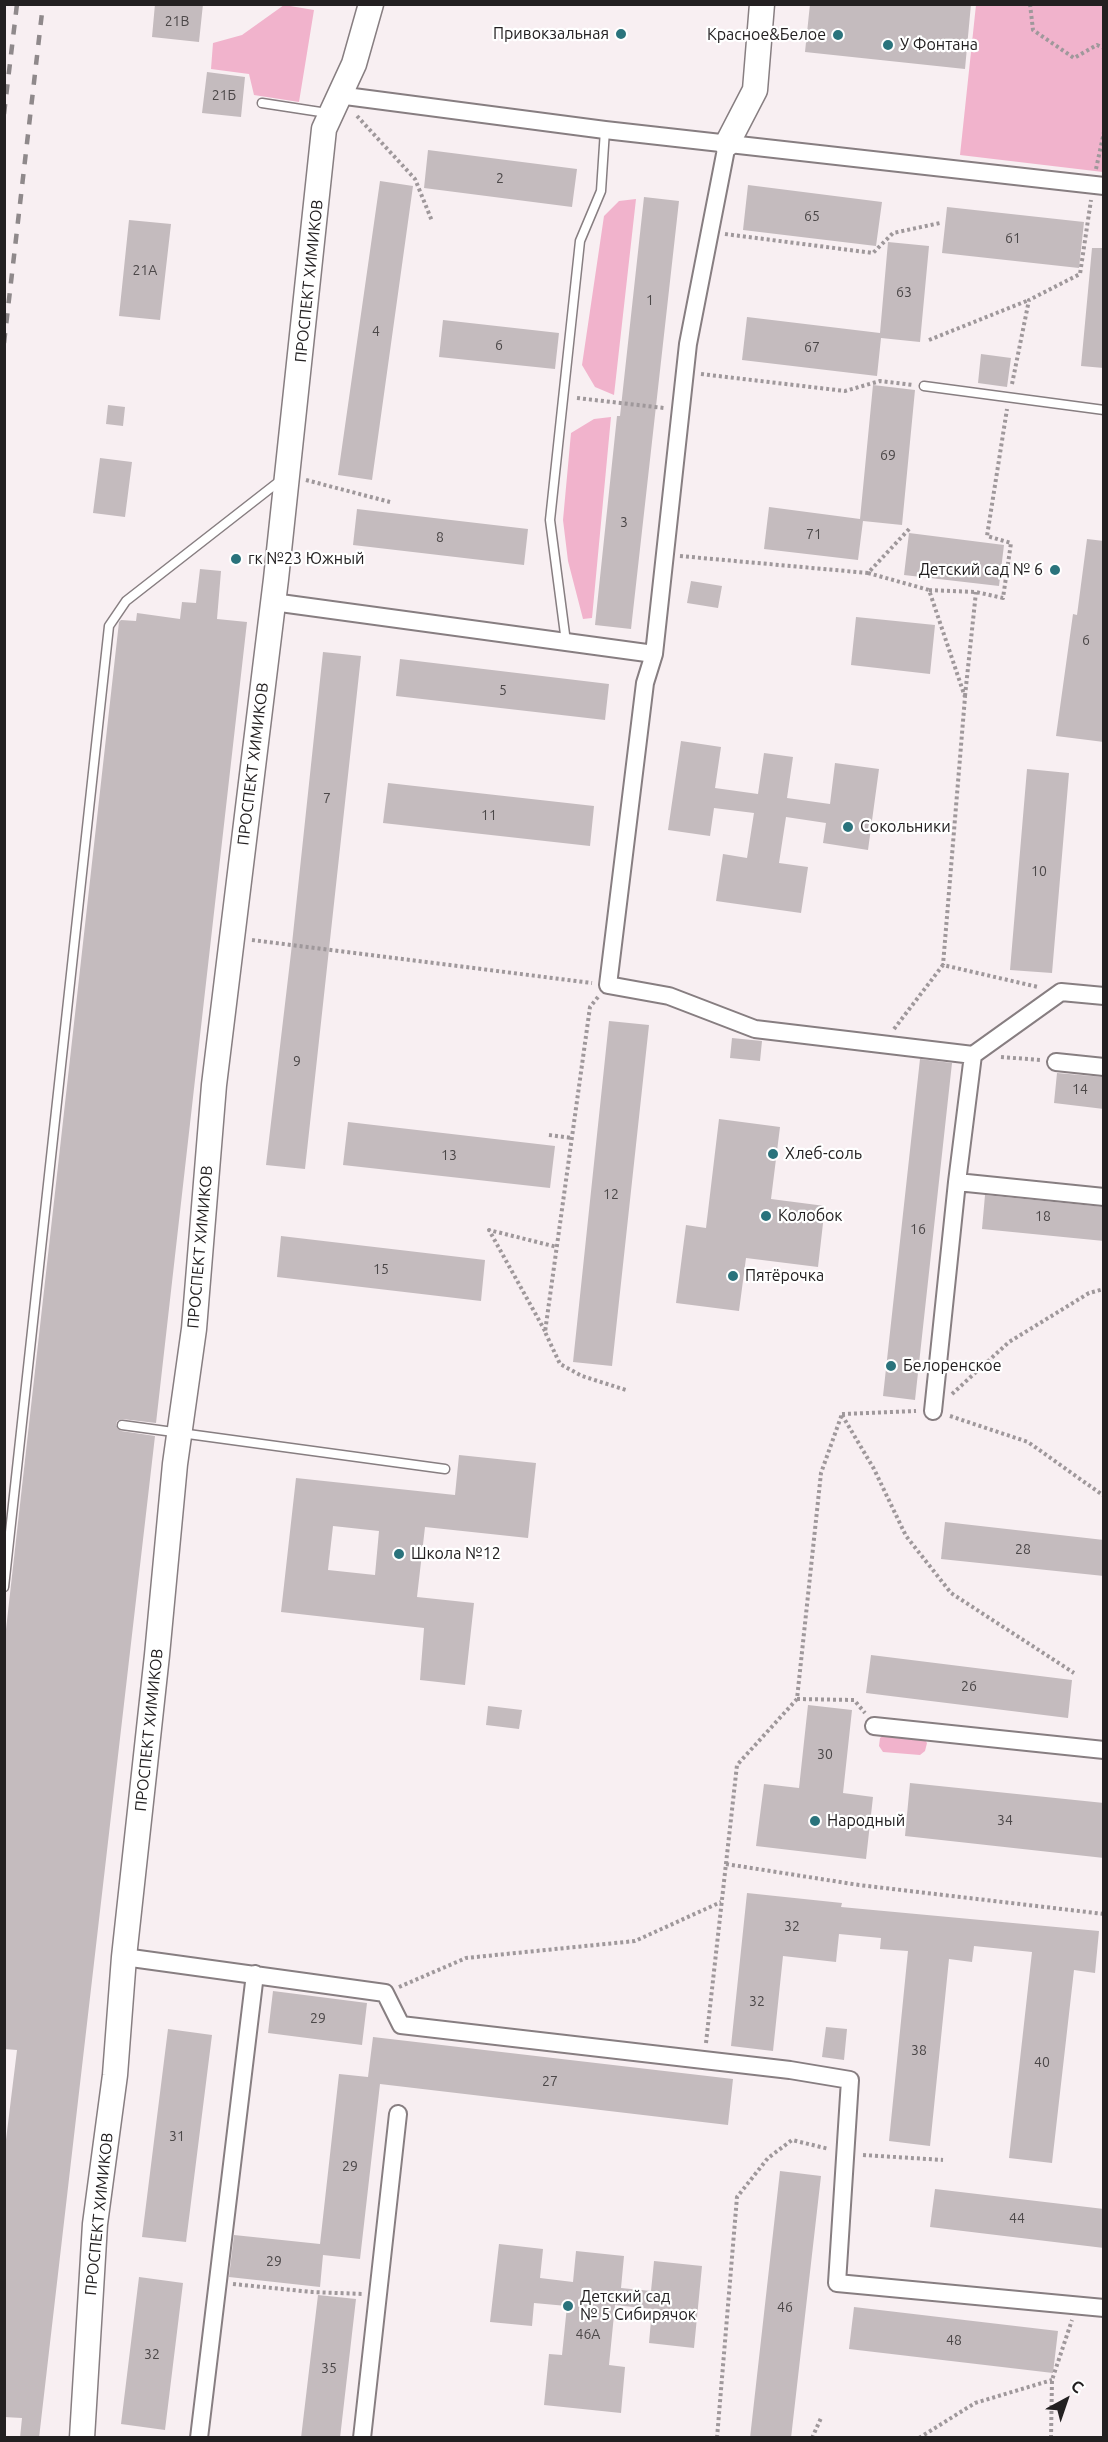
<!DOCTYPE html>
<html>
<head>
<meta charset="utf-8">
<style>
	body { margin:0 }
	#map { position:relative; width:1108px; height:2442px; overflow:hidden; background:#f8eff2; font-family:Ubuntu,sans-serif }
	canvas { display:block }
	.frame { position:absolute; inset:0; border:6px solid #232021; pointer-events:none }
	.north { position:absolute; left:1036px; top:2370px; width:60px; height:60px; -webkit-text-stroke:4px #fff; paint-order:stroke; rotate:40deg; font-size:16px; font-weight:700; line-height:24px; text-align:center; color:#232021 }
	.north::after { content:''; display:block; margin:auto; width:21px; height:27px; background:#232021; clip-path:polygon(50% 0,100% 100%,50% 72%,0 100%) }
</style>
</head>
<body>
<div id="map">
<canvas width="1108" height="2442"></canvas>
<div class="frame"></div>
<div class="north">С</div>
</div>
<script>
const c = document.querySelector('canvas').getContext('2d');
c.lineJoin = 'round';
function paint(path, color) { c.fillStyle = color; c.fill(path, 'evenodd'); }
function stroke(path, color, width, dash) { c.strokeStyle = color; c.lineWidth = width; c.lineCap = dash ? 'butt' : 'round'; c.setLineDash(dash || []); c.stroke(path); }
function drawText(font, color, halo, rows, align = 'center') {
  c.font = font + ' Ubuntu,sans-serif'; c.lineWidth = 4.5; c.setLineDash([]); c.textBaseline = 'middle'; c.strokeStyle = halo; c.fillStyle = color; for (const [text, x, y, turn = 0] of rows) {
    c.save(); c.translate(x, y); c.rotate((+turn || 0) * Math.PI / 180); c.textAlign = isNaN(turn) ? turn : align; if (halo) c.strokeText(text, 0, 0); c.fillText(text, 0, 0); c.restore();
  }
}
paint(new Path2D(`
	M284,5L314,10L299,102L254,95L249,74L211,69L213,43L242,35Z
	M976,5H1103V172L960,155Z
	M636,199L614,395L595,387L582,365L604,216L619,201Z
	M611,417L592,618L583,619L568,561L563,520L571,433L594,419Z
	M885,1734L923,1737L927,1743L925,1751L920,1755L883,1752L879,1746L880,1738Z`), '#f1b3cc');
paint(new Path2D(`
	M155,4H203L199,42L152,37Z
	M810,4H971L965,69L805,52Z
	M207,72L245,77L241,117L202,113Z
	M428,150L577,169L572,207L424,188Z
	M380,181L413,186L372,480L338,475Z
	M748,185L882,202L876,246L743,230Z
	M644,197L679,201L631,629L595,625L617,416H620Z
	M947,207L1084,222L1079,268L942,253Z
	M129,220L171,224L160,320L119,316Z
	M888,242L929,246L920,342L881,338L877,376L742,360L747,317L880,333Z
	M1092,248H1104V368L1081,366Z
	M443,320L559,333L555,369L439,357Z
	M981,354L1011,358L1007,387L978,383Z
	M873,385L915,390L902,525L863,521L858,560L764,549L769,507L860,519Z
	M108,405L125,407L123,426L106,424Z
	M100,458L132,462L125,517L93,513Z
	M357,509L528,529L524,565L353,545Z
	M909,533L1004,545L999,586L904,575Z
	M1087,539L1104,541V742L1056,736L1073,614L1077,615Z
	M200,569L221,571L217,619L247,622L156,1423L122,1419L117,1421L116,1425L121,1431L155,1436L39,2438H20L22,2418L4,2417V2156L17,2050L4,2049V1647L119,622L121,620L136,621L137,613L180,619L182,602L196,603Z
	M691,581L722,586L718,608L687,603Z
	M856,617L935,625L930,674L851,665Z
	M323,652L361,656L305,1169L266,1165L291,953Z
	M400,659L609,684L605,720L396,696Z
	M681,741L721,747L715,788L758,794L764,753L793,757L787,798L830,804L835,763L879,769L868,850L823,843L826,823L786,817L779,863L808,867L801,913L716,901L723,854L747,858L754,813L714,808L710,836L668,830Z
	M1027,769L1069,773L1052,973L1010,970Z
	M388,783L594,806L590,846L383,823Z
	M609,1021L649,1025L612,1366L573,1362Z
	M732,1038L762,1041L760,1061L730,1058Z
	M920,1059L952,1063L915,1400L883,1396Z
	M1057,1073L1104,1077V1109L1054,1103Z
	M719,1119L780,1127L771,1199L825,1206L818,1267L746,1258L739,1311L676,1303L686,1225L706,1228Z
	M348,1122L555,1146L550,1188L343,1165Z
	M985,1195L1104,1207V1241L982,1229Z
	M281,1236L485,1260L481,1301L277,1277Z
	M459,1455L536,1463L528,1538L425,1527L417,1597L474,1603L465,1685L420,1680L424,1628L281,1612L296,1478L455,1495ZM333,1526L379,1531L375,1575L328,1570Z
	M945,1522L1104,1540V1576L941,1559Z
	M871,1655L1072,1680L1068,1718L866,1693Z
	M808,1705L852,1710L843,1793L873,1797L866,1859L756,1846L764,1784L799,1788Z
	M488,1706L522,1710L519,1729L486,1725Z
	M910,1783L1104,1803V1858L905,1836Z
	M747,1893L842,1903L841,1907L1099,1931L1095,1973L1074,1970L1052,2163L1009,2158L1032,1952L974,1946L972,1962L949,1959L930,2146L889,2141L908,1951L880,1949L881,1938L839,1934L836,1962L783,1956L773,2051L731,2046Z
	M273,1991L367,2003L362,2045L268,2033Z
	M826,2027L847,2029L844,2060L822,2057Z
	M168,2029L212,2035L186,2242L142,2237Z
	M373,2037L733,2079L728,2125L380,2084L360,2259L323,2255L320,2287L229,2277L234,2235L320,2244L339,2074L368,2077Z
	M780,2171L821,2176L791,2438H750Z
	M935,2189L1104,2209V2248L930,2227Z
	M499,2244L543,2249L540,2278L573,2282L576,2251L624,2256L621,2288L651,2291L654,2261L702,2266L694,2348L649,2343L652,2309L615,2305L609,2365L625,2367L621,2413L544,2405L549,2354L562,2355L567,2306L534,2303L532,2326L490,2322Z
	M139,2277L183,2283L165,2430L121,2424Z
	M318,2295L356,2299L340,2438H301Z
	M854,2307L1058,2331L1053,2373L849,2349Z`), '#c4bbbe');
const lane = new Path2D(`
	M262,103L327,113
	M924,386L1104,410
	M566,642L550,520L580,241L601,191L605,130
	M122,1425L445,1469
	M4,1587L109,626L126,601L281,480`);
const street = new Path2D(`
	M338,95L605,130L1104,186
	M732,135L727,144L688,344L654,654L645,683L608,985L669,996L755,1029L973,1055L1061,992L1104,996
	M273,602L654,654
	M1056,1062L1104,1067
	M957,1182L973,1055
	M933,1411L957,1182L1104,1197
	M874,1726L1104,1750
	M124,1957L385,1993L401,2025L790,2070L850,2080L837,2283L1104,2308
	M199,2438L255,1974
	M362,2438L398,2114`);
const secondary = new Path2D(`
	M727,144L755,90L762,4
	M82,2438L95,2224L115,2075L124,1957L157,1655L175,1464L194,1329L214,1085L276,579L324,129L354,64L371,4`);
stroke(lane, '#877e81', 11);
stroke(street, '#877e81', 20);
stroke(secondary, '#877e81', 27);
stroke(new Path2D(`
	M1030,4L1033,30L1074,58L1097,45L1104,48
	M357,116L415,179L432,221
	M1096,169L1104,132
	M725,234L873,253L893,233L940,223
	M929,340L1029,300
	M701,374L845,391L880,381L913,385
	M1012,384L1029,300L1080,274L1091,200
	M577,398L664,408
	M306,480L390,502
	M680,556L868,573L911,527
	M868,573L929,590L965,697L943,965
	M929,590L976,592L1003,598L1011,543L987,536L1007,409
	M965,696L976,592
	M252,940L592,983
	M598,997L590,1007L545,1332L560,1364L582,1376L626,1390
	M894,1029L943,965L1038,987
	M1001,1057L1041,1060
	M549,1135L572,1138
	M545,1331L489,1230L557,1247
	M952,1394L1009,1342L1089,1293L1104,1289
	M842,1414L916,1411
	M842,1415L874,1469L906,1536L951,1593L1074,1673
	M950,1416L1028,1442L1104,1496
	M797,1699L854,1700L865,1713
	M726,1864L859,1885L1104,1914
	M399,1987L466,1958L635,1941L721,1902
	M706,2043L737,1765L797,1699L821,1473L842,1414
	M863,2155L943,2160
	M233,2284L312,2292L363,2294
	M717,2438L737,2197L768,2158L792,2140L829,2149
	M812,2438L821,2418
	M919,2438L975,2403L1052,2380
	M1051,2438L1052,2380L1072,2320`), '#9f989b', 4, [3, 3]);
stroke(lane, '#fff', 8);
stroke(street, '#fff', 16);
stroke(secondary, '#fff', 24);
stroke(new Path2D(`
	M4,114L17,4
	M4,343L43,4`), '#8f898b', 4.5, [10, 10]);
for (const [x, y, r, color] of [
	[621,34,6,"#2a737c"],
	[838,35,6,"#2a737c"],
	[888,45,6,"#2a737c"],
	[236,559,6,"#2a737c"],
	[1055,570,6,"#2a737c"],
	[848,827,6,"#2a737c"],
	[773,1154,6,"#2a737c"],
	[766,1216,6,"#2a737c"],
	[733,1276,6,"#2a737c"],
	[891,1366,6,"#2a737c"],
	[399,1554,6,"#2a737c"],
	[815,1821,6,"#2a737c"],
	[568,2306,6,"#2a737c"]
]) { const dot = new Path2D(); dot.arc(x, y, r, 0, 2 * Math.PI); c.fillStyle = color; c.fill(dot); stroke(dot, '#fff', 2); }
drawText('14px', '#4b4748', null, [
	["21В",177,21],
	["21Б",224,95],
	["2",500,178],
	["65",812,216],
	["61",1013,238],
	["21А",145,270],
	["63",904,292],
	["1",650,300],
	["4",376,331],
	["6",499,345],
	["67",812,347],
	["69",888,455],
	["3",624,522],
	["71",814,534],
	["8",440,537],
	["6",1086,640],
	["5",503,690],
	["7",327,798],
	["11",489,815],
	["10",1039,871],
	["9",297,1061],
	["14",1080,1089],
	["13",449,1155],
	["12",611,1194],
	["18",1043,1216],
	["16",918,1229],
	["15",381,1269],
	["28",1023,1549],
	["26",969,1686],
	["30",825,1754],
	["34",1005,1820],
	["32",792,1926],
	["32",757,2001],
	["29",318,2018],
	["38",919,2050],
	["40",1042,2062],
	["27",550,2081],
	["31",177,2136],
	["29",350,2166],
	["44",1017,2218],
	["29",274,2261],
	["46",785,2307],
	["46А",588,2334],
	["48",954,2340],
	["32",152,2354],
	["35",329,2368]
]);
drawText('16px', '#232021', '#fff', [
	["Привокзальная",609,34,"right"],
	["Красное&Белое",826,35,"right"],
	["У Фонтана",900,45],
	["гк №23 Южный",248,559],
	["Детский сад № 6",1043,570,"right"],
	["Сокольники",860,827],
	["Хлеб-соль",785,1154],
	["Колобок",778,1216],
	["Пятёрочка",745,1276],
	["Белоренское",903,1366],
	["Школа №12",411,1554],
	["Народный",827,1821],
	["Детский сад",580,2297],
	["№ 5 Сибирячок",580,2315]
], 'left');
drawText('16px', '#232021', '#fff', [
	["ПРОСПЕКТ ХИМИКОВ",309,281,-84],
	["ПРОСПЕКТ ХИМИКОВ",253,764,-83],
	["ПРОСПЕКТ ХИМИКОВ",200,1247,-85],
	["ПРОСПЕКТ ХИМИКОВ",149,1730,-84],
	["ПРОСПЕКТ ХИМИКОВ",99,2214,-84]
]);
</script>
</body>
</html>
